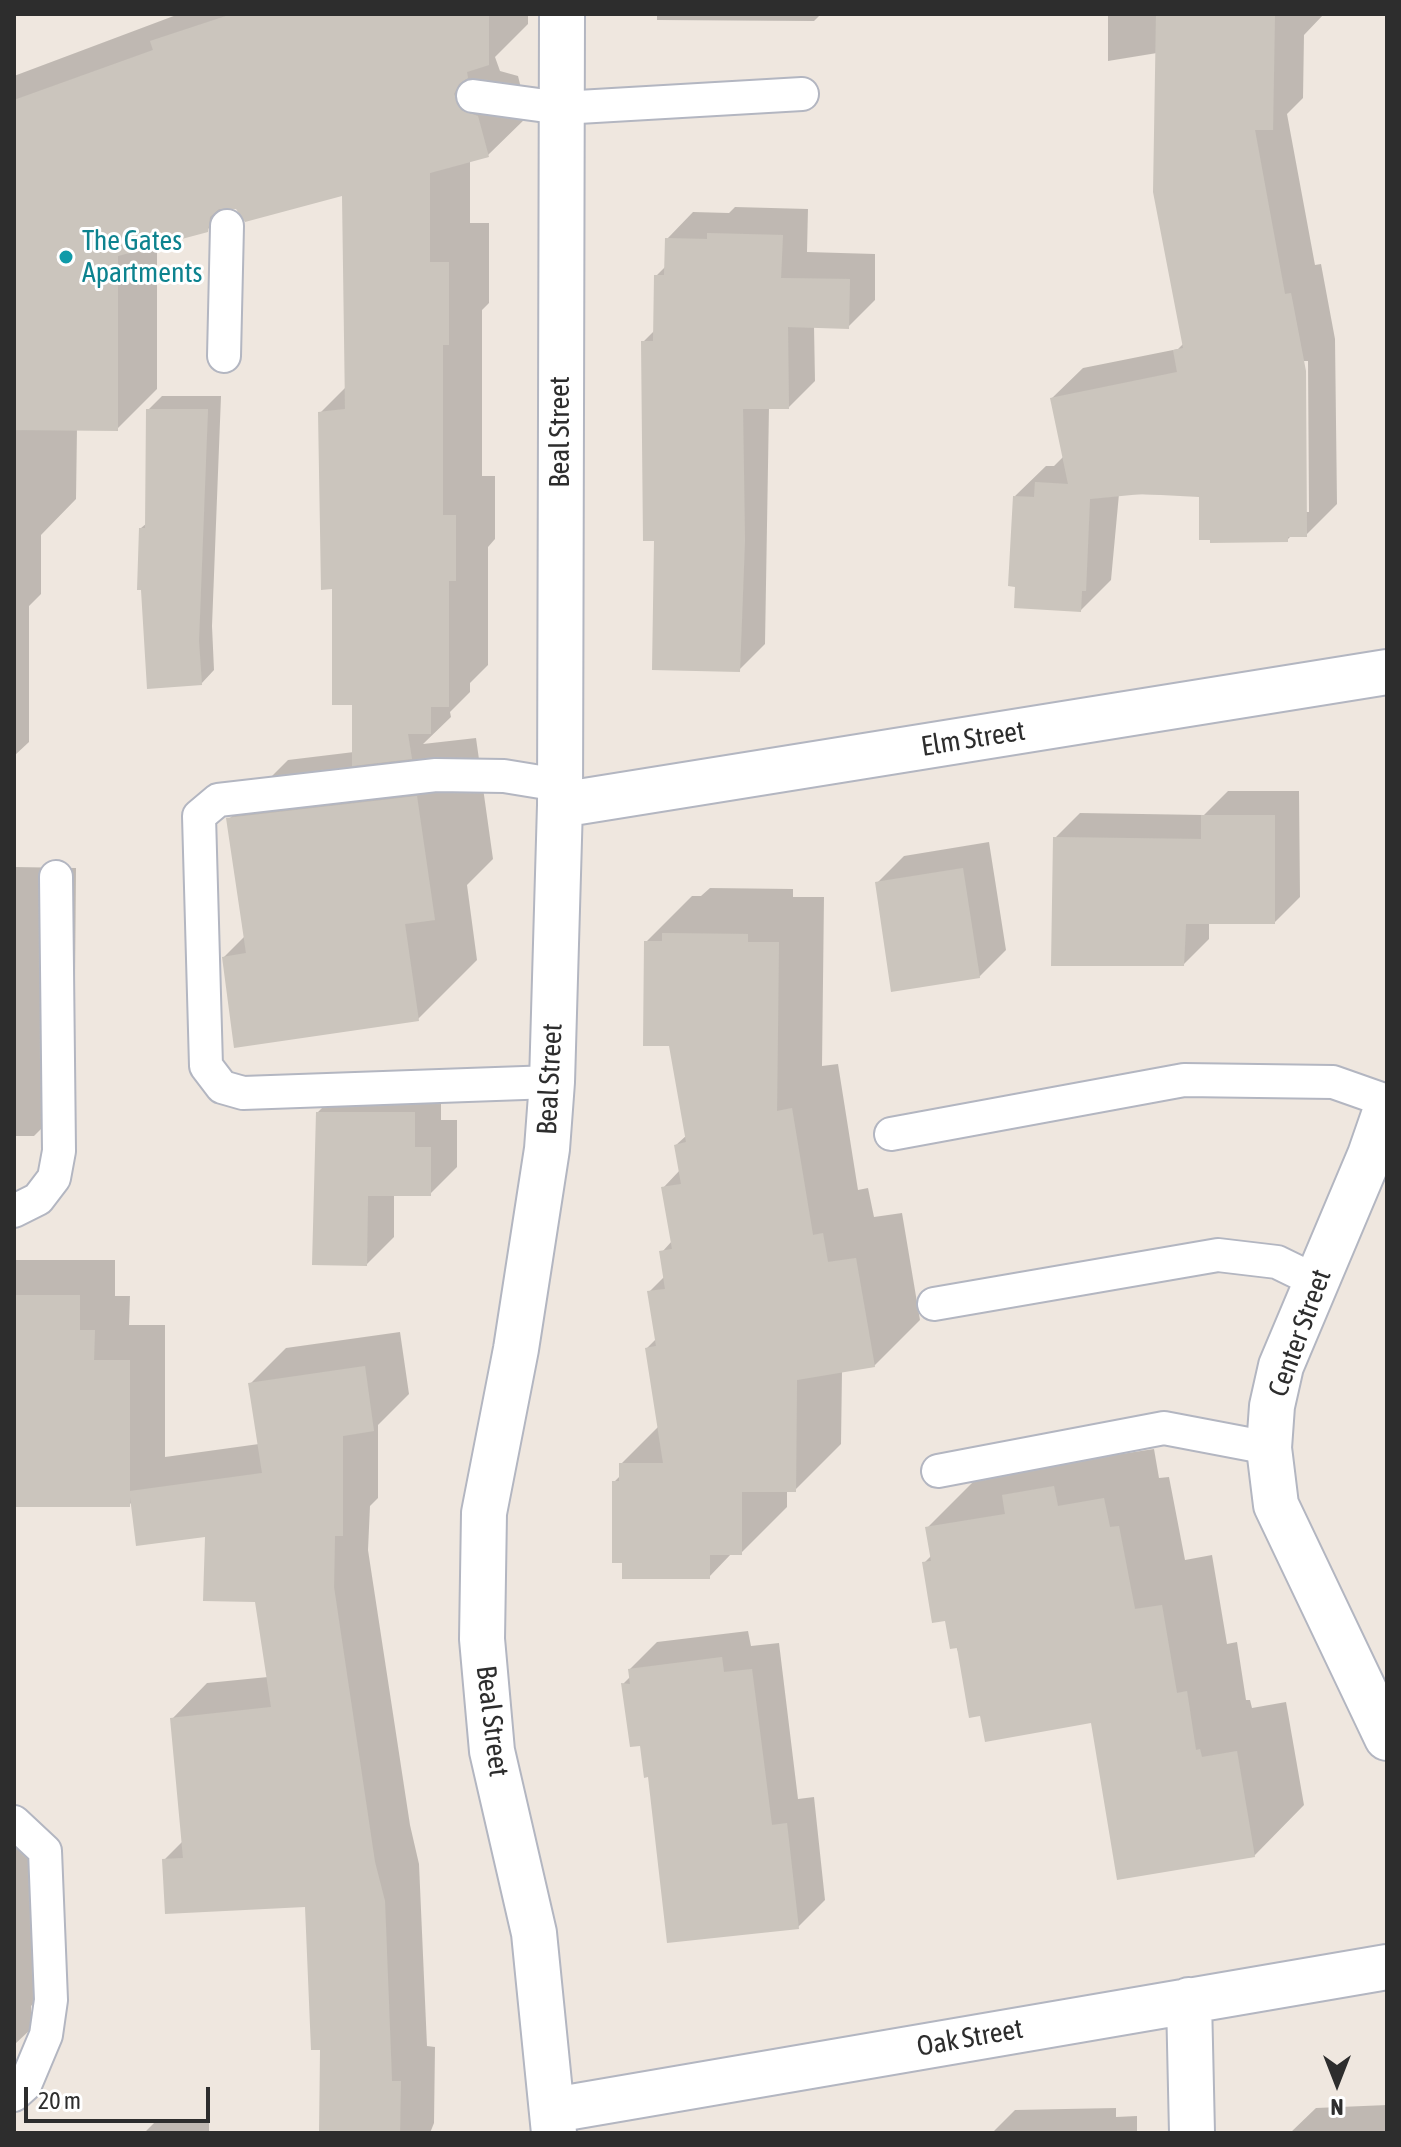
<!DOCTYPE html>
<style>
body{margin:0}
#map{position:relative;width:1401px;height:2147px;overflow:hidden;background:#efe7df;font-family:"Asap Condensed",sans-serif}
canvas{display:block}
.frame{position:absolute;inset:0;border:16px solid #2d2d2d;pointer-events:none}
.north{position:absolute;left:1297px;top:2043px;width:80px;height:80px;-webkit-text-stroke:6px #fff;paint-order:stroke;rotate:180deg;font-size:22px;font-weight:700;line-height:32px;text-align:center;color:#2d2d2d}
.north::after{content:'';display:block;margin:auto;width:28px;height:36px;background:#2d2d2d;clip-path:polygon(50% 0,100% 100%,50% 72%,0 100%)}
.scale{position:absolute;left:24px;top:2087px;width:186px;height:36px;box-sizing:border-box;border:4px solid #2d2d2d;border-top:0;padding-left:10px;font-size:24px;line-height:28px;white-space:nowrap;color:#2d2d2d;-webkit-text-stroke:6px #fff;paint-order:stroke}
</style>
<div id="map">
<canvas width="1401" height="2147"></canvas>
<div class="frame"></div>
<div class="north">N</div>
<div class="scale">20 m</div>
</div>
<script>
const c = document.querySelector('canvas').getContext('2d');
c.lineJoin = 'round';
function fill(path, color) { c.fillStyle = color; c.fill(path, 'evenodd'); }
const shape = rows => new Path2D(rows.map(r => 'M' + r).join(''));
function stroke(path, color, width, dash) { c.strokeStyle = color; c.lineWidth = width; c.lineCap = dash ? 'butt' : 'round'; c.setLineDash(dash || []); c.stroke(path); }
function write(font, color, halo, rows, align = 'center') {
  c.font = font + ' "Asap Condensed",sans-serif'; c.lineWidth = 6; c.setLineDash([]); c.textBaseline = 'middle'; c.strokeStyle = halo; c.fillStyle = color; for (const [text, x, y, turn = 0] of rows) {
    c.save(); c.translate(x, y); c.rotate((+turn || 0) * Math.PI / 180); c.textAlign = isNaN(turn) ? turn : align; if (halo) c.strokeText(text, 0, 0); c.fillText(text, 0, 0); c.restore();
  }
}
fill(shape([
 [179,14,528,14,528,24,495,57,500,71,518,76,528,116,488,155,470,160,470,223,489,223,489,303,482,310,482,476,495,476,495,539,488,547,488,665,470,683,470,692,450,712,451,717,423,744,476,738,493,859,467,885,477,960,418,1019,224,957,245,936,229,819,288,760,354,752,354,703,334,587,320,413,347,386,344,193,229,207,207,230,157,243,157,389,117,429,77,428,76,499,41,535,41,594,29,606,29,742,14,756,14,76],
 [657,14,821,14,814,21,657,20],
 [1108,14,1324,14,1304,35,1303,98,1287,114,1315,265,1321,264,1335,339,1337,504,1306,535,1292,535,1287,540,1201,495,1119,494,1111,580,1081,610,1015,496,1046,466,1054,466,1064,456,1052,398,1083,368,1178,349,1184,343,1157,53,1108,61],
 [1304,361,1308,361,1309,512,1305,512],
 [735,207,808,209,807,252,875,254,875,300,849,326,814,326,815,381,789,407,769,407,765,644,739,670,656,539,643,342,655,330,656,276,666,266,667,239,693,212,729,213],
 [162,396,221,396,212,626,214,670,201,684,141,528,147,523,148,410],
 [1228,791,1299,791,1300,897,1275,922,1209,922,1209,939,1184,964,1055,838,1080,813,1204,815],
 [989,842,1006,950,979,977,877,883,904,856],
 [14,867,76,868,74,1096,34,1136,14,1136],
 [710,888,793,889,793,897,824,897,822,1066,838,1064,858,1190,868,1188,874,1217,902,1213,920,1320,874,1366,842,1371,841,1444,795,1490,787,1490,787,1507,741,1553,732,1553,709,1577,614,1482,621,1475,621,1464,659,1426,647,1348,657,1338,649,1292,665,1276,662,1252,672,1241,663,1188,680,1170,676,1145,687,1135,671,1044,646,942,692,896,701,896],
 [345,1085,441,1085,441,1120,457,1120,457,1167,430,1194,394,1194,394,1237,367,1264,318,1112],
 [14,1260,115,1260,115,1296,130,1296,129,1325,165,1325,165,1457,259,1444,250,1384,286,1348,400,1332,409,1394,378,1425,378,1498,370,1506,368,1550,410,1825,419,1864,427,2046,435,2047,434,2123,430,2133,321,2133,322,2048,307,1905,164,1860,183,1841,172,1719,207,1683,268,1677,257,1600,207,1534,133,1501,129,1505,14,1505],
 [1104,1437,1108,1456,1154,1449,1159,1478,1169,1477,1185,1560,1212,1555,1227,1644,1237,1642,1246,1700,1250,1700,1252,1708,1286,1702,1304,1805,1254,1856,1092,1721,982,1714,924,1563,932,1555,927,1528,977,1478],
 [14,1615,16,1616,14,1710],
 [748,1631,751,1646,779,1643,798,1799,814,1797,825,1900,798,1927,650,1775,623,1684,631,1676,630,1669,657,1642],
 [14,1817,33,1817,33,1853,47,1990,31,2006,31,2029,14,2045],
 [1387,2105,1387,2133,1290,2133,1316,2108],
 [1116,2108,1116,2117,1137,2116,1137,2133,992,2133,1015,2110],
 [156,2121,209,2121,209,2133,144,2133]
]), '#0003');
fill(shape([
 [232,14,489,14,489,65,467,72,468,78,459,84,454,94,461,110,478,116,489,157,430,173,430,262,449,262,449,345,443,345,443,515,456,515,456,581,449,581,449,707,431,707,431,734,408,734,412,759,352,766,352,705,332,705,332,589,321,590,318,412,345,409,342,196,245,222,236,209,219,209,210,217,208,232,118,256,118,431,14,430,14,100,153,50,150,41],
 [1156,14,1275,14,1273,130,1255,130,1285,294,1291,293,1306,371,1307,537,1288,537,1288,542,1210,543,1210,540,1199,540,1199,497,1142,494,1090,499,1086,591,1082,591,1081,612,1014,608,1015,587,1008,586,1013,496,1034,497,1035,482,1068,484,1050,398,1177,372,1173,350,1183,348,1153,192],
 [707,233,783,235,781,278,850,279,849,329,788,327,789,409,743,409,745,540,740,672,652,670,654,541,643,541,641,341,653,341,654,275,664,275,665,238,707,239],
 [146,409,208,409,199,641,202,685,147,689,141,590,137,590,139,528,145,528],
 [417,796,435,920,405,924,419,1021,234,1048,222,957,246,953,226,818],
 [1201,815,1275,815,1275,924,1186,924,1184,966,1051,966,1053,837,1201,839],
 [963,868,980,978,891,992,875,882],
 [662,933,748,934,748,942,779,942,777,1111,792,1108,813,1235,823,1233,828,1262,856,1258,875,1367,797,1380,796,1492,742,1492,742,1555,710,1555,710,1579,622,1579,622,1563,612,1563,612,1481,619,1481,619,1463,663,1463,645,1348,656,1346,647,1291,665,1289,659,1251,672,1249,661,1187,681,1184,674,1145,686,1142,669,1046,643,1046,644,941,662,941],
 [316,1112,415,1112,415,1147,431,1147,431,1196,368,1196,367,1266,312,1265],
 [14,1295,80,1295,80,1330,95,1330,94,1360,130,1360,130,1491,262,1473,248,1383,365,1366,374,1431,343,1436,343,1536,335,1536,334,1587,375,1862,385,1901,392,2081,401,2081,400,2133,319,2133,320,2050,311,2050,305,1907,165,1914,162,1859,183,1858,170,1718,271,1707,255,1602,203,1601,205,1537,136,1546,130,1497,130,1507,14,1507],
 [1054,1486,1058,1506,1104,1498,1110,1527,1119,1526,1135,1609,1162,1605,1177,1693,1187,1691,1196,1750,1200,1749,1202,1757,1237,1751,1255,1857,1117,1880,1091,1723,985,1742,980,1716,969,1718,957,1648,950,1649,945,1621,932,1623,922,1562,931,1561,925,1527,1005,1514,1002,1495],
 [722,1657,724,1672,752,1669,772,1825,787,1823,799,1929,667,1943,648,1777,644,1778,640,1746,630,1747,621,1683,630,1684,628,1669]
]), '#cbc5bd');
const service = shape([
 [473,96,561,108,802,94],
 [224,356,227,226],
 [552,1082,243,1093,222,1087,206,1066,199,816,218,800,436,775,504,776,559,785],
 [891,1134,1184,1080,1333,1082,1387,1101],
 [14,1211,38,1199,54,1178,59,1151,56,877],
 [934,1304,1218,1255,1277,1262,1318,1282],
 [938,1471,1164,1428,1269,1448],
 [14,1822,45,1851,51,2000,46,2035,25,2085,14,2095]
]);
const minor = shape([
 [560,805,1387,672],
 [1387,1106,1370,1155,1281,1366,1272,1406,1269,1448,1276,1505,1387,1738],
 [1189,2000,1192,2133],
 [554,2110,1387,1967],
 [554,2133,534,1933,492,1751,482,1639,484,1513,516,1349,547,1149,552,1082,560,805,562,14]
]);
stroke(service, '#b3b6c1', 36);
stroke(minor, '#b3b6c1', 48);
stroke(service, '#fff', 32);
stroke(minor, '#fff', 44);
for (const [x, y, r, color] of [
 [66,257,8,"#0f9aa8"]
]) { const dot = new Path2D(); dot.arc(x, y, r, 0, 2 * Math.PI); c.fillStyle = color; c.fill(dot); stroke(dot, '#fff', 3); }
write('28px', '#0d838f', '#fff', [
 ["The Gates",82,241],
 ["Apartments",82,273]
], 'left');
write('28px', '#2d2d2d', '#fff', [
 ["Beal Street",560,432,-90],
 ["Elm Street",973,739,-9],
 ["Beal Street",550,1079,-87],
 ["Center Street",1300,1333,-70],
 ["Beal Street",492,1721,83],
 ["Oak Street",970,2038,-10]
]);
</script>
